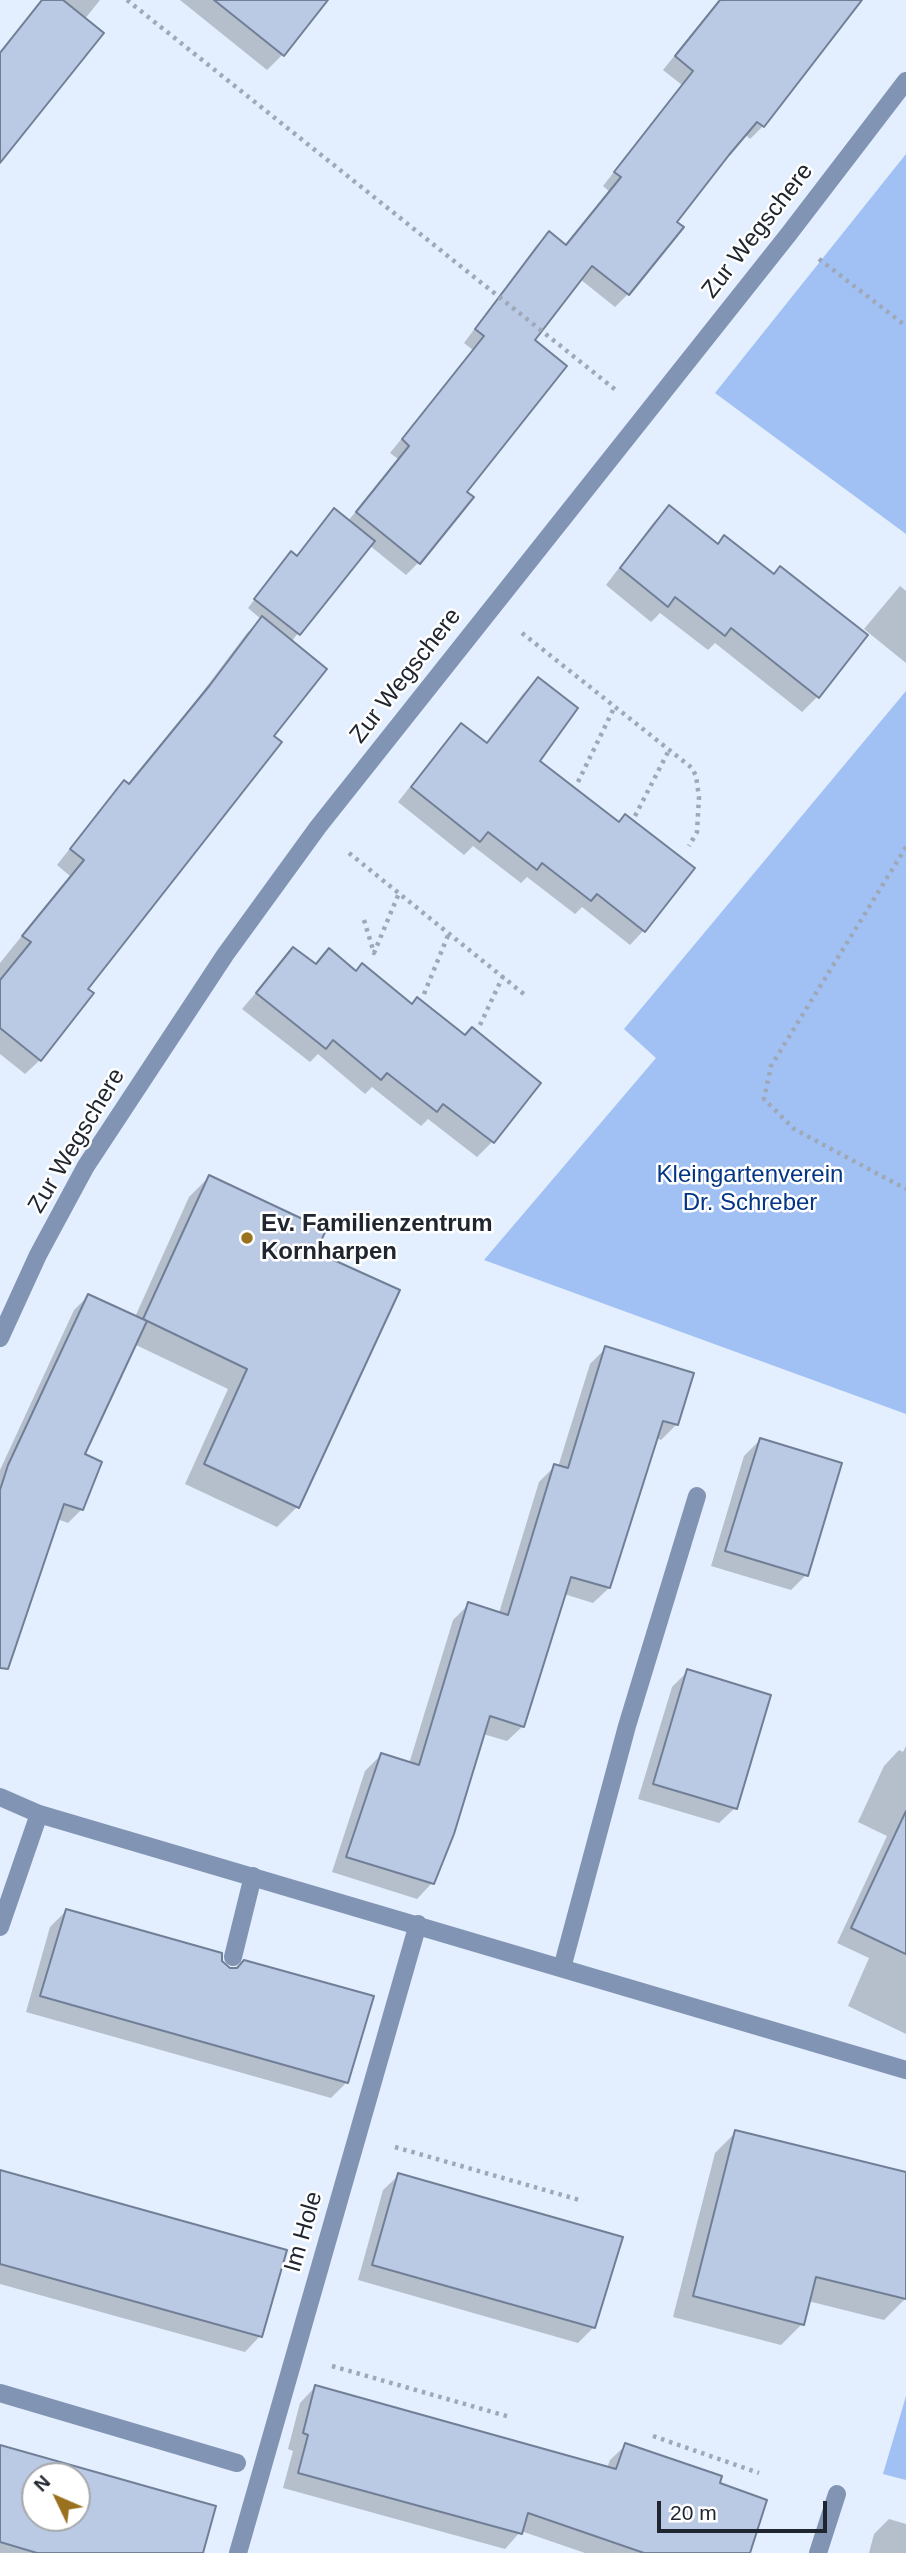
<!DOCTYPE html>
<style>
body{margin:0}
#map{position:relative;width:906px;height:2553px;overflow:hidden;background:#e3eefe;font-family:Helvetica,sans-serif}
canvas{display:block}
.north{position:absolute;left:21px;top:2462px;width:70px;height:70px;box-sizing:border-box;background:#fff;border:2px solid #a6a8ac;border-radius:50%;rotate:314deg;font-size:19px;font-weight:700;line-height:28px;text-align:center;color:#202630}
.north::after{content:'';display:block;margin:auto;width:24px;height:32px;background:#9a711e;clip-path:polygon(50% 0,100% 100%,50% 72%,0 100%)}
.scale{position:absolute;left:657px;top:2501px;width:170px;height:32px;box-sizing:border-box;border:4px solid #202630;border-top:0;padding-left:9px;font-size:21px;line-height:24px;white-space:nowrap;color:#202630;-webkit-text-stroke:5px #fff;paint-order:stroke}
</style>
<div id="map">
<canvas width="906" height="2553"></canvas>
<div class="north">N</div>
<div class="scale">20 m</div>
</div>
<script>
const c = document.querySelector('canvas').getContext('2d');
c.lineJoin = 'round';
function fill(path, color) { c.fillStyle = color; c.fill(path, 'evenodd'); }
const shape = rows => new Path2D(rows.map(r => 'M' + r).join(''));
function stroke(path, color, width, dash) { c.strokeStyle = color; c.lineWidth = width; c.lineCap = dash ? 'butt' : 'round'; c.setLineDash(dash || []); c.stroke(path); }
function write(font, color, halo, rows, align = 'center') {
  c.font = font + ' Helvetica,sans-serif'; c.lineWidth = 5; c.setLineDash([]); c.textBaseline = 'middle'; c.strokeStyle = halo; c.fillStyle = color; for (const [text, x, y, turn = 0] of rows) {
    c.save(); c.translate(x, y); c.rotate((+turn || 0) * Math.PI / 180); c.textAlign = isNaN(turn) ? turn : align; if (halo) c.strokeText(text, 0, 0); c.fillText(text, 0, 0); c.restore();
  }
}
fill(shape([
 [906,154,906,534,715,393],
 [906,691,906,1414,484,1260,656,1058,624,1029],
 [906,2396,906,2480,883,2474]
]), '#a1c1f4');
fill(shape([
 [41,0,100,0,84,20,0,161,0,51],
 [180,0,326,0,282,55,267,70],
 [719,0,860,0,763,126,750,139,745,134,674,222,628,294,615,307,580,279,533,341,464,492,419,562,406,575,369,545,291,642,272,736,86,989,40,1060,25,1074,0,1054,0,963,70,876,57,865,110,797,124,782,128,785,195,702,247,633,261,619,248,608,284,561,296,557,348,521,398,459,390,453,473,350,464,343,536,246,549,234,565,246,609,191,603,186,682,85,663,70],
 [669,507,717,545,817,697,802,712,715,643,708,650,660,613,651,622,606,585,654,522],
 [900,586,906,591,906,663,864,629],
 [538,680,538,761,644,930,630,945,582,907,575,914,527,877,521,883,473,846,464,855,398,802,447,740,462,726,485,744,523,694],
 [293,949,314,965,329,950,355,973,465,1037,539,1083,492,1142,477,1157,428,1119,421,1126,372,1087,365,1094,318,1054,310,1062,242,1009],
 [209,1177,314,1253,398,1291,297,1507,277,1527,185,1484,228,1389,134,1344,83,1455,82,1509,68,1523,57,1519,0,1654,0,1470,74,1310,88,1296,135,1317,189,1197],
 [606,1348,677,1424,661,1440,656,1438,609,1588,593,1603,564,1594,523,1726,507,1741,483,1734,432,1883,417,1899,332,1872,365,1771,381,1755,409,1764,453,1620,469,1604,499,1613,539,1482,555,1466,558,1467,590,1364],
 [760,1440,806,1575,791,1590,711,1566,744,1456],
 [688,1671,735,1808,719,1823,638,1799,672,1687],
 [906,1746,906,2034,848,2006,869,1958,837,1943,887,1836,858,1822,884,1766,899,1750,903,1752],
 [66,1911,221,1962,347,2082,331,2098,26,2012,50,1927],
 [736,2132,906,2174,906,2295,905,2299,884,2320,808,2301,802,2324,781,2345,673,2317,715,2153],
 [0,2172,260,2336,245,2352,0,2284],
 [399,2175,594,2327,578,2343,358,2280,383,2190],
 [315,2387,607,2468,610,2460,626,2445,718,2485,748,2553,585,2553,521,2531,505,2549,283,2488,293,2451,288,2449,300,2403],
 [0,2447,214,2507,201,2553,0,2553],
 [35,2476,77,2476,77,2518,35,2518],
 [889,2519,906,2524,906,2553,869,2553,874,2534]
]), '#0003');
const building = shape([
 [42,0,63,0,104,33,0,163,0,53,42,0],
 [214,0,328,0,284,56,214,0],
 [720,0,862,0,764,127,757,122,729,155,677,222,684,227,629,295,592,266,535,340,567,366,467,492,474,497,420,564,356,512,409,446,402,439,484,336,475,329,549,231,566,245,621,177,614,172,693,71,675,56,720,0],
 [669,505,718,544,724,535,774,574,780,566,868,635,819,698,731,628,725,636,675,597,668,607,620,568,669,505],
 [334,508,375,541,300,635,254,599,291,551,297,556,334,508],
 [262,616,327,669,274,736,282,742,88,989,94,993,41,1061,0,1028,0,980,31,942,22,936,84,860,70,849,124,780,129,784,210,685,262,616],
 [538,677,578,708,540,761,619,822,625,814,695,868,645,932,597,894,591,901,542,863,537,870,488,832,480,842,411,787,461,723,487,743,538,677],
 [293,947,316,964,329,948,356,971,362,963,412,1004,417,997,465,1035,472,1027,541,1083,494,1143,443,1104,437,1112,387,1073,381,1080,333,1040,326,1049,256,993,293,947],
 [209,1175,326,1230,316,1252,400,1290,299,1508,204,1464,247,1369,143,1319,209,1175],
 [88,1294,147,1321,85,1454,102,1462,83,1510,64,1504,8,1669,0,1668,0,1490,8,1465,88,1294],
 [605,1346,694,1373,678,1425,663,1421,610,1588,571,1577,524,1727,490,1716,454,1834,434,1884,346,1857,381,1753,419,1765,468,1602,508,1615,554,1464,568,1468,605,1346],
 [760,1438,842,1463,808,1576,725,1551,760,1438],
 [687,1669,771,1695,737,1809,653,1784,687,1669],
 [906,1811,906,1954,851,1928,906,1811],
 [66,1909,222,1953,222,1961,230,1968,237,1968,244,1960,374,1996,348,2083,40,1996,66,1909],
 [735,2130,906,2172,906,2299,816,2277,804,2325,693,2296,735,2130],
 [0,2170,287,2250,262,2337,0,2264,0,2170],
 [398,2173,623,2237,595,2328,372,2265,398,2173],
 [315,2385,616,2469,625,2443,722,2476,720,2483,767,2500,750,2553,644,2553,528,2513,522,2534,298,2473,308,2435,303,2433,315,2385],
 [0,2445,216,2506,203,2553,37,2553,0,2542,0,2445],
 [35,2476,77,2476,77,2518,35,2518,35,2476]
]);
fill(building, '#bacae4');
stroke(building, '#707e96', 2);
stroke(shape([
 [127,0,617,391],
 [819,259,906,326],
 [522,633,692,768,696,776,699,797,697,832,689,846],
 [578,782,615,706],
 [635,816,669,750],
 [906,847,771,1066,764,1099,794,1129,906,1189],
 [349,853,525,995],
 [364,920,374,953,399,893],
 [424,994,449,933],
 [480,1025,503,976],
 [395,2147,583,2201],
 [332,2366,510,2417],
 [653,2436,759,2473]
]), '#9fa8b6', 4.5, [3.5, 5]);
stroke(shape([
 [233,1957,253,1876],
 [562,1968,627,1726,697,1496],
 [0,2393,237,2463],
 [238,2553,418,1924],
 [818,2553,837,2494]
]), '#8294b3', 18);
stroke(shape([
 [0,1338,38,1255,86,1166,225,955,318,827,788,235,906,81],
 [0,1797,39,1814,0,1927],
 [39,1814,906,2070]
]), '#8294b3', 18);
for (const [x, y, r, color] of [
 [247,1238,7,"#9a711e"]
]) { const dot = new Path2D(); dot.arc(x, y, r, 0, 2 * Math.PI); c.fillStyle = color; c.fill(dot); stroke(dot, '#fff', 2.5); }
write('24px', '#202630', '#fff', [
 ["Zur Wegschere",758,231,-52],
 ["Zur Wegschere",406,676,-52],
 ["Zur Wegschere",77,1141,-59],
 ["Im Hole",304,2232,-74]
]);
write('24px', '#023585', '#fff', [
 ["Kleingartenverein",750,1175],
 ["Dr. Schreber",750,1203]
]);
write('bold 24px', '#202630', '#fff', [
 ["Ev. Familienzentrum",261,1224],
 ["Kornharpen",261,1252]
], 'left');
</script>
